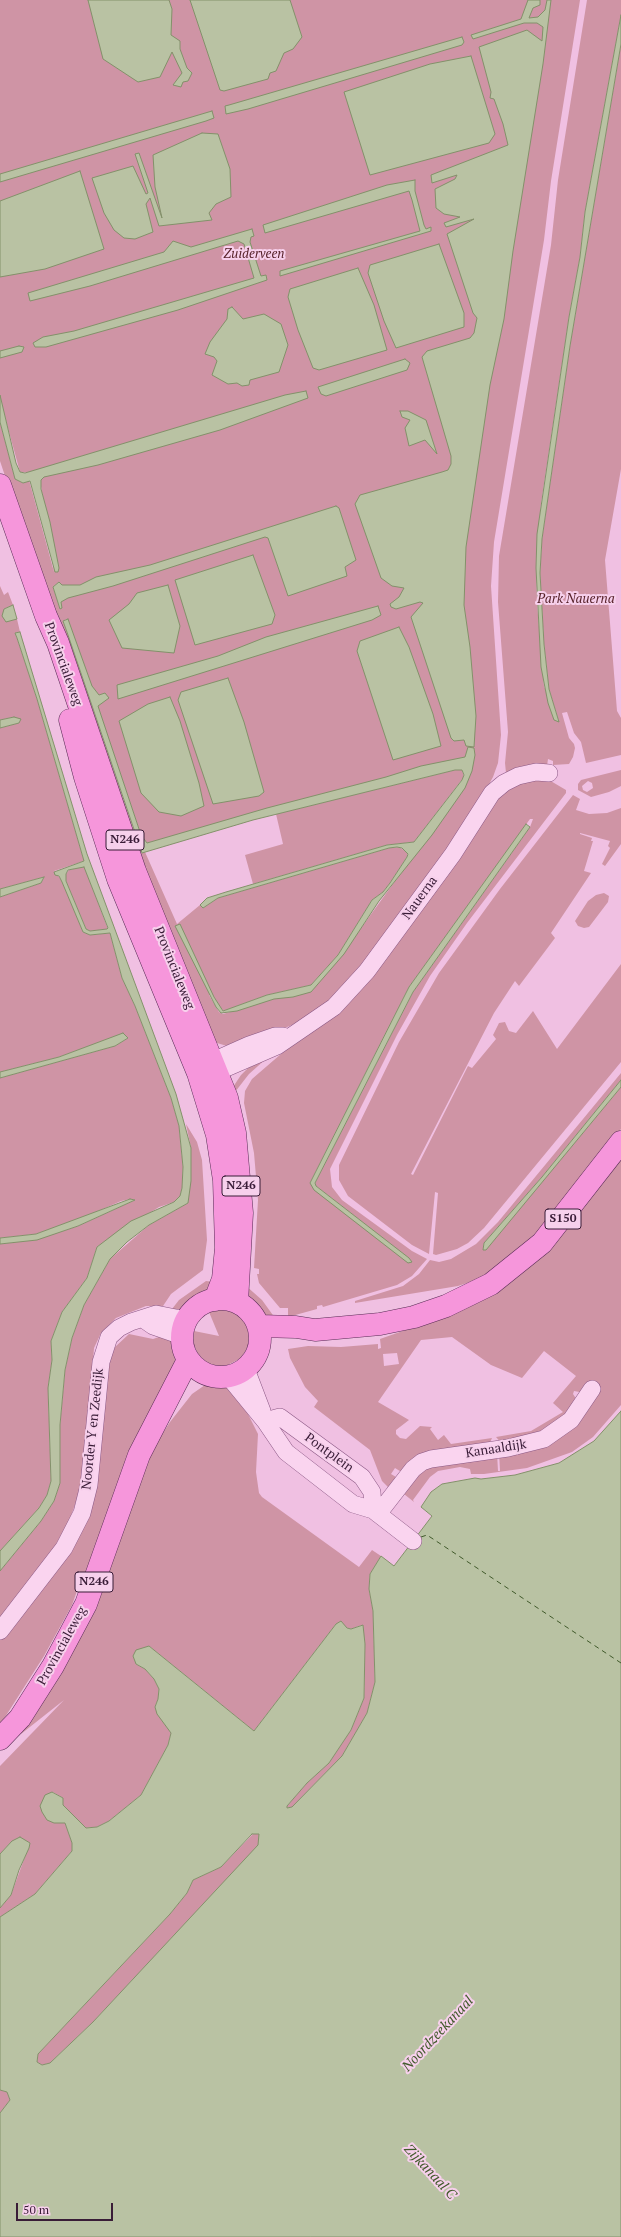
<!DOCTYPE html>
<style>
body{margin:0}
#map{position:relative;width:621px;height:2237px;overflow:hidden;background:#f0c0e2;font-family:"PT Serif",serif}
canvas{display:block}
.scale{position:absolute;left:16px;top:2203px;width:97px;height:18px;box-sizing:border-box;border:2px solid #391c37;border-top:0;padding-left:5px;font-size:12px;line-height:14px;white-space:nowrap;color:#391c37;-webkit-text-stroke:3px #f7d0ec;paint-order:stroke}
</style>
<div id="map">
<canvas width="621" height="2237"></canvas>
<div class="scale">50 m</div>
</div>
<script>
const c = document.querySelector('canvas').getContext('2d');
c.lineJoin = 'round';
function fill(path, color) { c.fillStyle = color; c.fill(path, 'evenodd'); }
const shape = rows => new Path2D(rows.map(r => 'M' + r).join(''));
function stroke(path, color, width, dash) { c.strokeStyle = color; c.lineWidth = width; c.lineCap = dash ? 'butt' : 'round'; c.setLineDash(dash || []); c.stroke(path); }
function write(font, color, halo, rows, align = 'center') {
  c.font = font + ' "PT Serif",serif'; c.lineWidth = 4; c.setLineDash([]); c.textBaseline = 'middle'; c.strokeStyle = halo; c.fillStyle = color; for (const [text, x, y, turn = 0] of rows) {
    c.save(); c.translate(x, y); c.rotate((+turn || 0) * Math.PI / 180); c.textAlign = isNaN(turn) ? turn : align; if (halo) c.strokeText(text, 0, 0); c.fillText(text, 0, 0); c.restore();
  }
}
fill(shape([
 [0,0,580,0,551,181,544,240,494,542,491,586,501,735,498,763,493,777,468,822,362,968,336,996,299,1022,280,1030,227,1046,217,1043,208,1035,95,745,0,461,0,422,15,479,23,483,29,480,54,572,39,473,20,472,0,399],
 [59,582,61,602,60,609,53,587],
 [67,619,141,835,147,843,472,762,463,787,364,924,313,987,223,1014,219,1012,209,995,214,997,220,1008,224,1011,267,995,311,985,338,955,372,900,383,892,390,883,407,857,407,852,399,847,389,848,218,898,203,908,200,905,177,924,145,852,142,853,139,846,68,635,63,621],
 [587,0,621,0,621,15,585,212,580,257,569,317,541,504,536,561,537,603,544,686,559,722,549,689,544,644,540,573,542,539,570,346,621,44,621,469,605,560,617,711,621,718,621,755,586,763,581,742,574,733,567,712,562,713,569,738,574,744,575,748,573,757,569,764,553,765,553,761,548,759,547,766,506,773,505,763,508,732,498,602,499,556,551,245,558,180],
 [0,586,4,595,8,592,13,605,4,609,6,621,17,619,20,632,15,633,17,638,37,699,84,861,54,871,63,882,83,932,90,935,110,933,122,978,135,1006,171,1098,179,1126,183,1167,182,1188,180,1196,174,1202,159,1207,97,1247,87,1278,62,1312,51,1341,52,1360,48,1388,51,1481,47,1495,39,1508,0,1551,0,1244,37,1239,78,1226,135,1200,130,1199,121,1201,85,1217,36,1234,0,1238,0,1078,115,1046,128,1038,123,1034,59,1057,0,1072,0,897,41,883,44,877,0,889,0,728,19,723,14,717,0,720],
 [455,770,462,770,464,777,414,842,387,845,253,884,245,855,283,844,276,814],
 [621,770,621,786,609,792,591,797,578,790,578,784,581,780],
 [588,781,592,783,593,788,587,792,583,790,582,786],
 [525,780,549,780,566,790,566,793,467,923,430,976,397,1035,330,1169,332,1187,342,1200,412,1251,427,1259,412,1276,397,1285,323,1307,322,1305,317,1306,317,1309,288,1317,288,1308,280,1308,259,1283,257,1274,259,1274,259,1269,254,1268,258,1200,254,1153,244,1103,245,1091,252,1079,296,1041,335,1015,493,803,509,788],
 [530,819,533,819,530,827,413,992,315,1183,316,1186,411,1260,310,1183,409,987],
 [573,795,580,799,576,810,589,814,607,813,621,808,621,844,605,866,602,864,610,848,608,846,610,841,580,833,580,834,592,838,591,841,593,841,584,871,591,873,551,933,555,938,519,986,515,981,494,1013,411,1174,413,1175,468,1066,472,1068,496,1039,493,1035,499,1023,505,1022,509,1031,516,1033,533,1011,557,1049,621,964,621,1062,484,1228,468,1243,457,1249,436,1255,433,1254,438,1193,435,1192,429,1254,412,1245,348,1196,339,1180,339,1165,399,1042,439,973,500,889],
 [84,866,108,929,90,931,86,929,66,881,66,874,69,870],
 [604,893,609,896,608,902,589,927,584,928,578,926,575,921,588,901,596,895],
 [267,1058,249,1074,235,1092,233,1087,241,1075,251,1065],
 [621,1073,621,1080,542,1177,484,1243,483,1250,485,1250,621,1087,621,1129,541,1230,504,1265,476,1280,458,1286,355,1303,355,1301,403,1286,419,1274,430,1260,439,1262,451,1259,476,1244,498,1222],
 [186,1124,197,1142,202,1160,207,1240,203,1270,171,1294,163,1306,146,1306,116,1318,101,1333,94,1348,86,1456,77,1499,68,1524,51,1553,0,1619,0,1571,41,1521,54,1501,60,1483,60,1425,65,1370,72,1338,84,1305,110,1259,149,1225,188,1203,191,1148],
 [621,1156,621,1405,593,1437,572,1452,527,1468,484,1474,471,1474,470,1469,460,1467,438,1471,430,1477,413,1500,414,1502,404,1494,401,1498,400,1491,407,1480,416,1470,428,1463,497,1453,498,1471,500,1471,499,1452,537,1446,564,1431,574,1421,596,1389,591,1385,585,1393,574,1391,573,1394,577,1400,578,1406,566,1420,550,1432,532,1440,503,1445,496,1437,531,1431,563,1412,553,1403,576,1376,544,1351,522,1378,491,1365,452,1337,421,1340,378,1402,409,1420,396,1430,396,1434,400,1438,406,1439,420,1426,432,1427,430,1429,438,1440,444,1435,451,1444,492,1438,488,1447,429,1456,415,1463,403,1473,395,1468,391,1474,396,1477,397,1484,389,1488,382,1481,370,1450,314,1407,318,1401,305,1387,290,1358,288,1349,308,1346,341,1347,378,1344,378,1349,381,1348,380,1339,445,1316,486,1296,523,1270,552,1243,577,1216],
 [397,1353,399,1364,384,1366,383,1354],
 [206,1281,214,1282,205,1294,182,1309,172,1309,179,1300],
 [245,1285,262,1300,275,1318,264,1316,260,1313,245,1296],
 [217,1310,228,1310,238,1315,246,1324,249,1335,248,1347,241,1358,226,1366,215,1366,206,1362,198,1354,193,1343,194,1331,219,1336,209,1312],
 [129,1334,153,1339,162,1336,171,1339,178,1357,91,1566,82,1577,72,1605,44,1656,0,1725,0,1640,37,1592,96,1485,110,1358,115,1347],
 [215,1384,230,1389,246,1410,258,1434,256,1472,259,1493,262,1497,359,1567,372,1550,381,1556,370,1574,369,1589,373,1611,375,1682,367,1713,342,1756,292,1807,287,1808,287,1806,307,1783,329,1763,351,1730,364,1698,365,1644,362,1625,351,1629,336,1624,254,1731,149,1646,136,1664,145,1669,154,1679,159,1689,158,1699,155,1707,171,1733,168,1745,141,1795,109,1821,97,1827,86,1828,63,1805,63,1798,53,1792,54,1823,65,1823,72,1843,72,1851,35,1894,0,1917,0,1908,11,1895,30,1843,12,1841,0,1854,0,1766,64,1700,21,1734,41,1703,145,1460,170,1422,192,1394,205,1385],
 [253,1834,259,1834,259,1845,93,2022,50,2063,42,2065,37,2062,38,2054,170,1914,187,1893,193,1880,221,1867],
 [0,2090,7,2092,10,2100,0,2113]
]), '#cf94a5');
const water = shape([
 [88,0,169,0,172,9,171,35,180,41,180,49,187,68,192,73,188,81,183,82,181,87,173,85,182,73,172,52,160,77,138,82,103,59,88,0],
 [190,0,290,0,302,37,293,49,284,53,276,71,270,73,268,79,224,91,220,90,190,0],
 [528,0,540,0,540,5,533,8,529,18,538,17,545,10,547,0,551,0,543,64,513,251,504,319,490,385,466,547,464,605,470,647,476,716,474,747,466,746,464,740,454,741,451,738,411,617,423,603,420,602,396,609,391,607,390,604,399,597,404,588,392,586,381,578,355,504,360,495,442,472,448,470,451,464,451,456,422,357,427,351,470,338,474,333,477,318,473,313,447,234,474,219,446,227,444,223,460,217,444,214,436,208,435,189,455,179,457,175,432,183,431,175,508,145,503,124,494,99,490,98,491,92,479,47,527,30,542,41,543,27,537,23,524,23,473,39,471,35,521,19,528,0],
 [621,15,621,44,570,346,542,539,540,573,544,644,549,689,559,722,554,720,548,703,541,667,536,568,537,534,569,317,580,257,585,212,621,15],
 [462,37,464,42,462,45,248,109,226,114,225,106,229,105,462,37],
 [471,56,495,134,489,143,370,175,344,92,430,64,471,56],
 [212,111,214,118,206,121,0,182,0,174,212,111],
 [202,133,218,134,230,169,231,197,216,204,209,213,212,220,159,226,150,198,146,204,153,232,135,239,124,238,114,230,104,213,92,178,133,166,146,194,148,193,135,154,139,153,162,218,155,187,153,155,202,133],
 [80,171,104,249,45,269,0,277,0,201,80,171],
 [415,180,415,191,424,225,426,229,431,227,431,231,280,276,280,271,420,231,412,200,409,191,265,233,263,225,387,185,415,180],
 [252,229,254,236,251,237,250,242,261,276,266,275,267,280,178,310,46,347,35,347,33,343,43,337,74,331,254,278,244,244,238,241,90,286,30,301,28,293,164,252,173,241,191,247,252,229],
 [439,244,464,313,464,327,396,348,384,321,368,273,370,265,439,244],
 [358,268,374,305,387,350,319,370,313,368,298,330,288,297,290,289,358,268],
 [232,307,243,319,264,314,281,324,288,345,279,372,250,380,249,385,242,386,237,383,228,384,212,375,217,361,214,357,205,354,210,342,227,319,228,309,232,307],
 [19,346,24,347,22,352,0,358,0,351,19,346],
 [405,359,410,363,407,370,326,396,321,394,318,387,405,359],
 [306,391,308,398,220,430,98,465,44,477,41,480,41,489,50,522,59,568,58,572,55,572,30,481,23,483,15,479,0,422,0,395,16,463,20,472,25,473,285,395,306,391],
 [400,411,408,411,426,420,437,454,425,440,409,446,405,428,410,420,402,417,400,411],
 [336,506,339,508,356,560,345,567,347,576,288,596,268,538,265,537,113,586,68,598,61,602,62,608,60,609,53,587,59,582,62,585,80,585,96,577,150,565,336,506],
 [253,555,275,615,272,624,195,645,175,580,253,555],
 [168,585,180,626,174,653,122,648,109,620,129,604,137,593,168,585],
 [13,605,17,619,6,622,2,616,4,609,13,605],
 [378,606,381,615,372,620,118,699,117,685,218,656,266,637,378,606],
 [68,619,92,686,99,695,105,693,109,698,98,706,141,835,147,843,267,808,386,777,421,766,465,757,468,747,474,748,475,755,472,771,465,788,432,835,379,901,344,954,311,992,293,997,274,999,237,1011,221,1013,216,1007,175,926,180,924,214,997,223,1011,267,995,311,985,338,955,372,900,383,892,390,883,407,857,408,854,402,848,397,847,389,848,218,898,203,908,200,905,207,898,226,892,387,845,414,842,462,780,464,775,462,770,455,770,253,820,142,853,68,635,63,621,68,619],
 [399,627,409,647,433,714,441,746,393,760,357,651,360,641,399,627],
 [20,632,87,854,176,1094,191,1148,191,1181,188,1203,149,1225,127,1242,110,1259,84,1305,72,1338,65,1370,60,1425,60,1483,54,1501,41,1521,0,1571,0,1551,39,1508,47,1495,51,1481,48,1388,52,1360,51,1341,62,1312,87,1278,97,1247,131,1221,174,1202,180,1196,182,1188,183,1167,179,1126,171,1098,135,1006,122,978,110,933,90,935,83,932,62,882,59,876,55,875,54,872,84,861,37,699,17,638,15,633,20,632],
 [84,867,108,928,107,929,90,931,86,929,66,881,66,874,68,870,84,867],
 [228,678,244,722,264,792,259,796,213,804,178,700,181,692,228,678],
 [170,697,180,721,199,783,204,806,181,816,159,812,141,793,119,721,148,704,170,697],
 [14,717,21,719,19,723,0,728,0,720,14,717],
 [526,824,530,827,413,992,315,1183,316,1186,409,1258,412,1262,408,1263,314,1190,310,1183,409,987,526,824],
 [44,877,41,883,0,897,0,889,44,877],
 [123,1033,128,1038,115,1046,0,1078,0,1072,59,1057,123,1033],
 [621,1080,621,1087,486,1250,483,1250,484,1243,542,1177,621,1080],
 [130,1199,135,1200,78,1226,37,1240,0,1244,0,1238,36,1234,130,1199],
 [621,1411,621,2237,0,2237,0,2113,10,2100,7,2092,0,2090,0,1917,35,1894,72,1851,72,1843,65,1823,54,1823,47,1820,42,1812,40,1806,45,1795,52,1792,63,1798,63,1805,86,1828,97,1827,109,1821,141,1795,168,1745,171,1733,157,1714,155,1707,158,1699,159,1689,154,1679,145,1669,136,1664,133,1656,136,1650,149,1646,254,1731,336,1624,341,1621,347,1628,351,1629,363,1625,365,1644,364,1698,351,1730,329,1763,307,1783,287,1806,287,1808,292,1807,342,1756,367,1713,375,1682,373,1611,369,1589,370,1574,381,1556,394,1566,432,1516,421,1507,431,1492,442,1484,475,1478,481,1479,515,1475,559,1463,594,1441,621,1411],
 [252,1834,259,1834,258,1845,93,2022,50,2063,42,2065,37,2062,38,2054,170,1914,187,1893,193,1880,221,1867,252,1834],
 [20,1837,30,1843,29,1848,19,1870,11,1895,0,1908,0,1854,12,1841,20,1837]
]);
fill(water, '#b9c2a3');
stroke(water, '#83916a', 1);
stroke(shape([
 [421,1537,427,1535,621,1663]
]), '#415a2b', 1, [5, 4]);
const minor = shape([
 [203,1069,213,1061,249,1045,275,1036,283,1036],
 [204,1072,217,1072,277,1046,334,1007,367,971,453,854,492,793,504,783,518,776,536,772,549,773],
 [143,1319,153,1326,182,1336],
 [246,1369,262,1411],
 [229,1377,265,1421,286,1452,353,1504,373,1510,413,1541],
 [265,1421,280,1417,362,1477,372,1492,373,1510],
 [378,1514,413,1469,422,1462,431,1459,508,1448,544,1439,571,1420,592,1389],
 [0,1631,64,1548,82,1513,89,1485,101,1362,109,1337,119,1328,131,1322,156,1314,186,1320]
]);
const major = shape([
 [0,485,46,616,58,643,135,871,227,1098,235,1133,242,1213,237,1302],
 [70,720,85,777,118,879,198,1073,217,1135,224,1180,226,1248,223,1279,215,1300],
 '182 1338a39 39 0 1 1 78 0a39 39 0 1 1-78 0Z',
 [259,1326,296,1327,315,1330,380,1324,414,1317,446,1306,491,1284,542,1243,621,1142],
 [0,1739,20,1718,53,1666,86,1604,139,1455,188,1360]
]);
stroke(minor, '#8a5784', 18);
stroke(major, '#582c55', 23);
stroke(minor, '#fad4ef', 17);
stroke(major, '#f696db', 22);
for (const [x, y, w] of [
 [125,840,38],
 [241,1186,38],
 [563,1219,36],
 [94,1582,38]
]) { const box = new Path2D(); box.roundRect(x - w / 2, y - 10, w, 20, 3); c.fillStyle = '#f7d0ec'; c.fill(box); stroke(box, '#391c37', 1); }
write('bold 12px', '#391c37', null, [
 ["N246",125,840],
 ["N246",241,1186],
 ["S150",563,1219],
 ["N246",94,1582]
]);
write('italic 13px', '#57222a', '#f7d0ec', [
 ["Zuiderveen",254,254],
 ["Park Nauerna",576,599]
]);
write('13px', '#391c37', '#f7d0ec', [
 ["Provincialeweg",63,664,70],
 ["Nauerna",420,898,-54],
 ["Provincialeweg",174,968,68],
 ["Noorder Y en Zeedijk",93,1429,-84],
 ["Kanaaldijk",496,1449,-9],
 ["Pontplein",329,1453,36],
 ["Provincialeweg",62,1646,-61]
]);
write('italic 14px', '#415a2b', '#f7d0ec', [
 ["Noordzeekanaal",438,2034,-47],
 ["Zijkanaal C",430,2172,47]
]);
</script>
